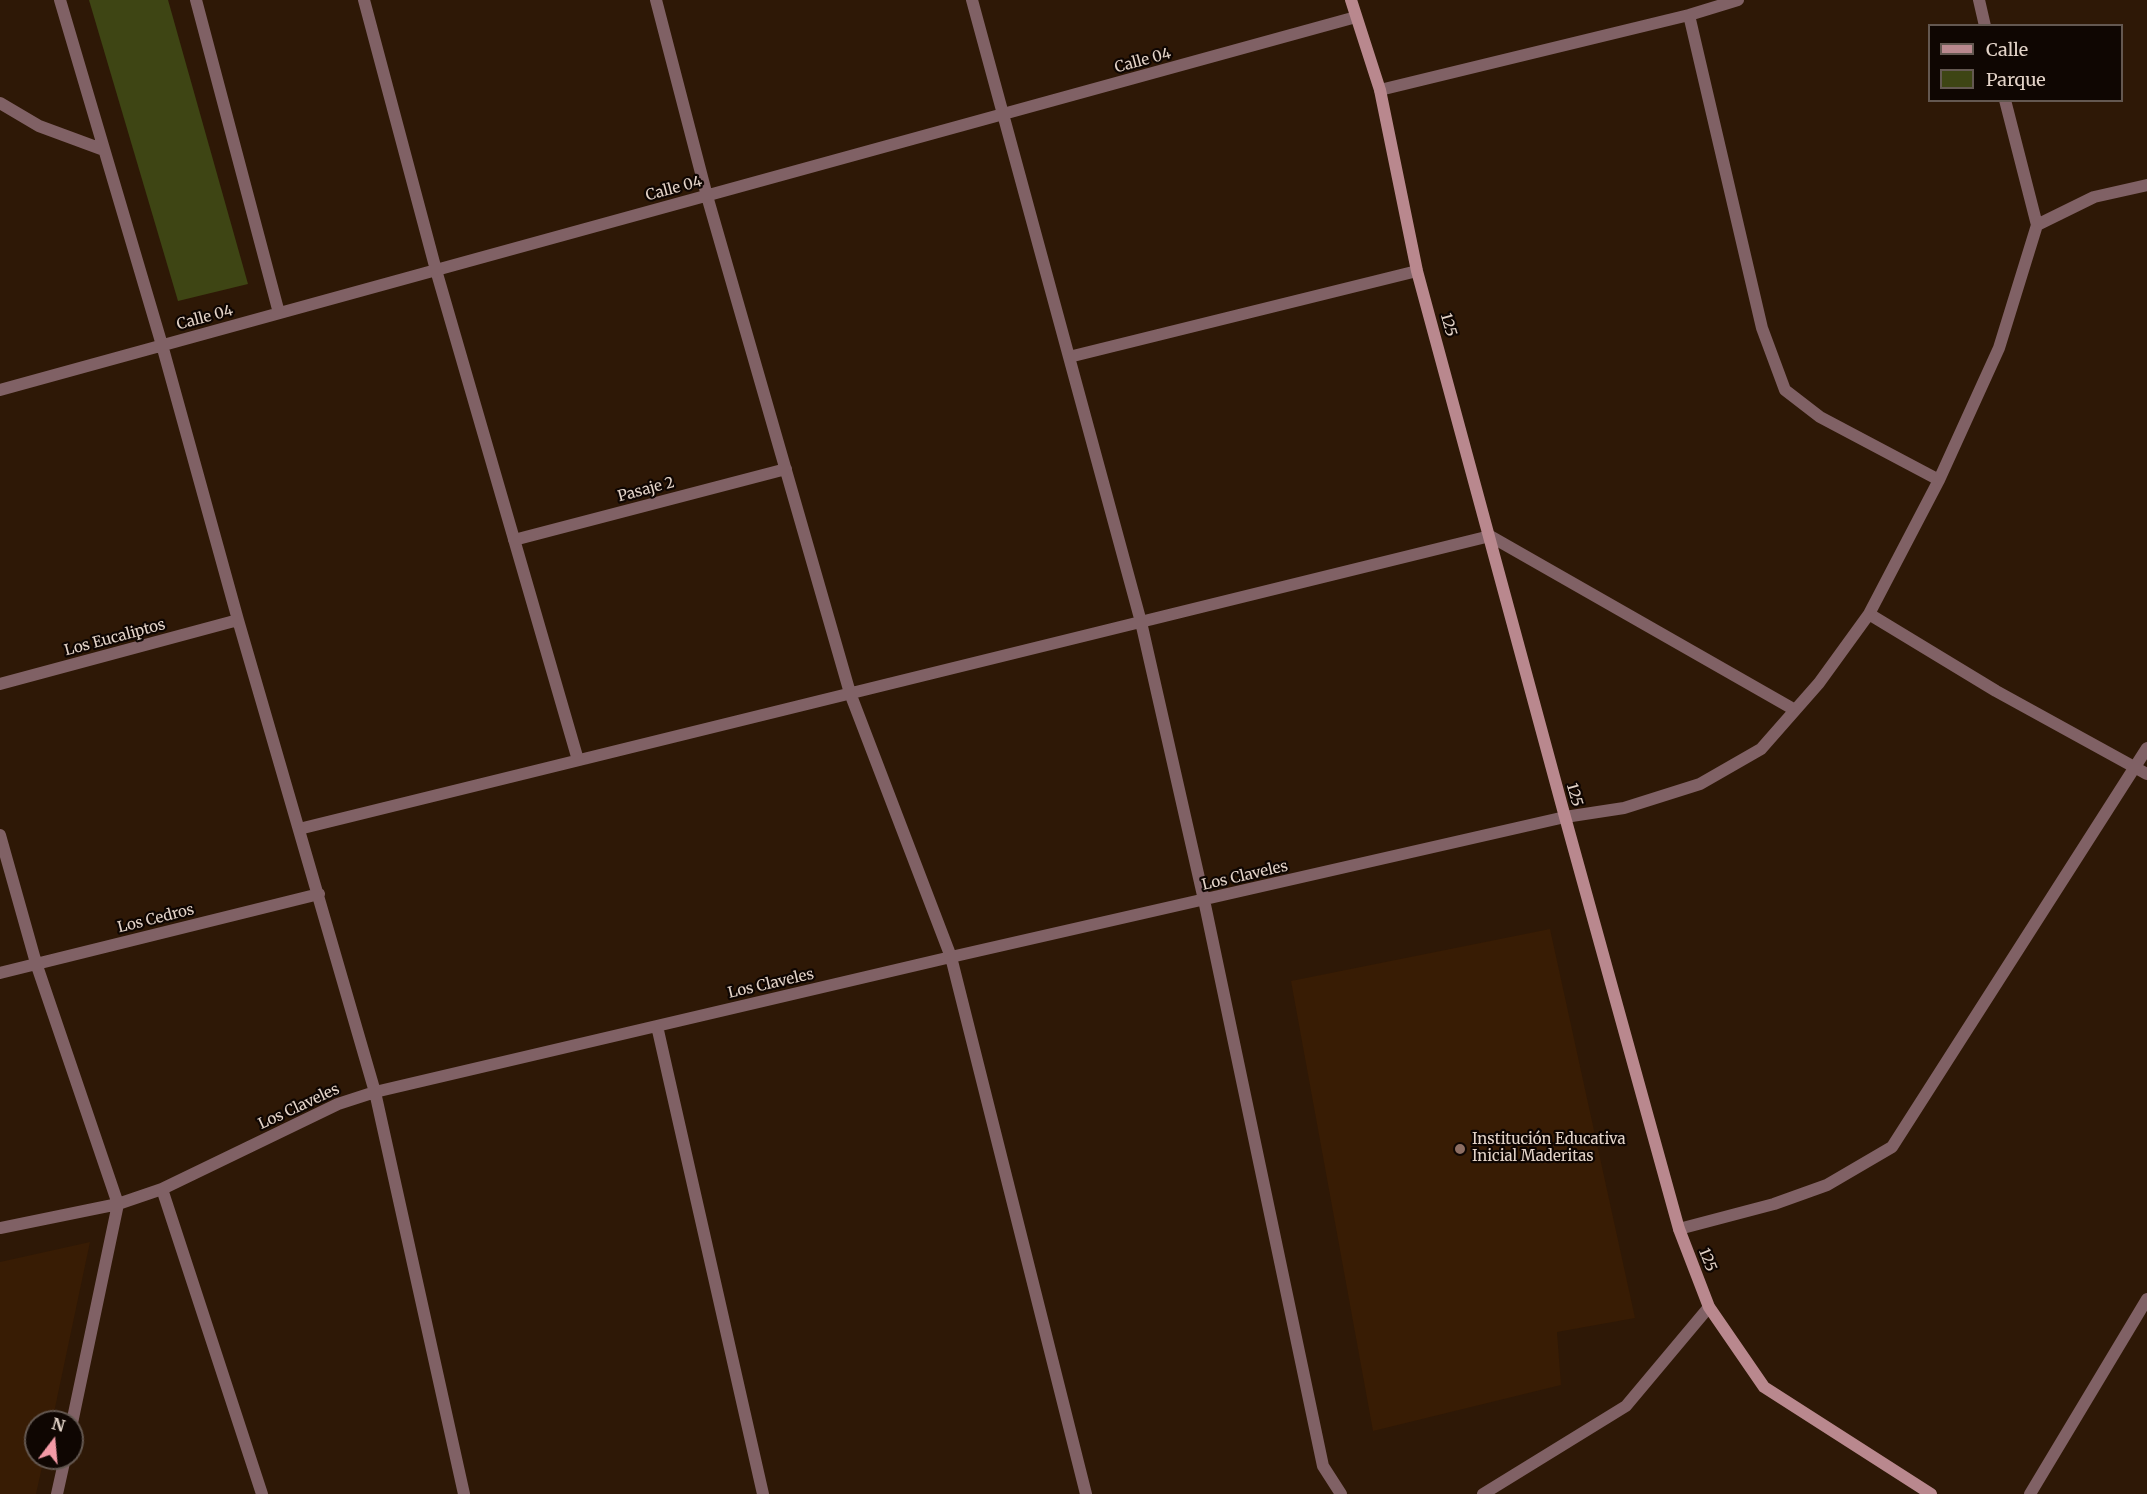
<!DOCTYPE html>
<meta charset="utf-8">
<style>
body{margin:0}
#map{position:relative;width:2147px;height:1494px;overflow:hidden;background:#2e1806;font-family:Merriweather,serif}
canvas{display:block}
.legend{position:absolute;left:1928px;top:24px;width:195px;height:78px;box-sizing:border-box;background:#0f0602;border:2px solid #645851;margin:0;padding:8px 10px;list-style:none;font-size:18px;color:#e3d3c8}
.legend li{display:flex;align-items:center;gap:12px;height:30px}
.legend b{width:30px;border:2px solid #645851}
.north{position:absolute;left:24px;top:1410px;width:60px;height:60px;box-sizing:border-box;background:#0f0602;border:2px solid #645851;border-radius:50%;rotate:16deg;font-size:16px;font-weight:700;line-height:24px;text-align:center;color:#e3d3c8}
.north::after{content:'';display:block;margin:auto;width:21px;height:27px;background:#f49aa6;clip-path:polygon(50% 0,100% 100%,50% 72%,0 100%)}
</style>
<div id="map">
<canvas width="2147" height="1494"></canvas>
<ul class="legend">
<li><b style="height:8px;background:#b9888e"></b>Calle</li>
<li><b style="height:16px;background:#3e4514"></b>Parque</li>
</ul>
<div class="north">N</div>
</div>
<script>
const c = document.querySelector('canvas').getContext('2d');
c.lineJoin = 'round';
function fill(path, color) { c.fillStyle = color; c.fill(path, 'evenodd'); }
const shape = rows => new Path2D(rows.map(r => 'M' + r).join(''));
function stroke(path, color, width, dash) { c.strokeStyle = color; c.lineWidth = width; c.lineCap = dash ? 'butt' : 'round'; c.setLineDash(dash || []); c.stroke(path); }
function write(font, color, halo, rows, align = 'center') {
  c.font = font + ' Merriweather,serif'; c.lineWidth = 4.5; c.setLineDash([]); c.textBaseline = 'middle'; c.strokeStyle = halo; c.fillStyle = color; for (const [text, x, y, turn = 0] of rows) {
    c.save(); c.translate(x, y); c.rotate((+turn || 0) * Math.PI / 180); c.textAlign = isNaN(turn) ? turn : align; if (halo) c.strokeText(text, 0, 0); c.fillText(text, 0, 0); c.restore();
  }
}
fill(shape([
 [1550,929,1635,1318,1557,1332,1561,1385,1373,1431,1291,981],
 [90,1242,52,1422,36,1422,36,1458,44,1458,36,1494,0,1494,0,1262]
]), '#381c04');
fill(shape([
 [89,0,168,0,248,284,178,301]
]), '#3e4514');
stroke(shape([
 [60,0,162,345,238,620,375,1092,464,1494],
 [196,0,279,313],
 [364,0,436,270,578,760],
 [656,0,707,196,850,693,951,957,1086,1494],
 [972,0,1141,622,1204,900,1323,1466,1341,1494],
 [1979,0,1985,26],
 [1689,15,1762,328,1785,390,1820,417,1939,480],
 [1380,90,1689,15,1738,0],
 [0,103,39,126,104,150],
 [2037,225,2094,197,2147,185],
 [1069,357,1417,271],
 [0,390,1356,17],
 [514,540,786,469],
 [1869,614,1996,691,2147,774],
 [0,684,238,620],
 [299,829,1490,536,1795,710],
 [0,835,36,963,118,1204,72,1423],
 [0,973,319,894],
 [657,1026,763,1494],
 [162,1189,262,1494],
 [0,1228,118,1204,162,1189,338,1104,375,1092,951,957,1565,817,1624,808,1700,784,1761,749,1819,683,1869,614,1939,480,1999,348,2037,225,2005,100],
 [1679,1229,1774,1204,1827,1185,1892,1147,2147,748],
 [57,1494,65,1458],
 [1483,1494,1626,1406,1709,1307],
 [2030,1494,2147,1299]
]), '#806165', 12);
stroke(shape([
 [1351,0,1380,90,1417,271,1565,817,1679,1229,1709,1307,1764,1387,1931,1494]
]), '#b9888e', 12);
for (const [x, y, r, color] of [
 [1460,1149,6,"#8d6e63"]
]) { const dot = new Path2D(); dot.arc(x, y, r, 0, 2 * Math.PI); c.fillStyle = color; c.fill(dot); stroke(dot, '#0f0602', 2); }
write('15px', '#e3d3c8', '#0f0602', [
 ["Calle 04",1143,61,-15],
 ["Calle 04",674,189,-15],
 ["Calle 04",205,318,-15],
 ["125",1448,325,75],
 ["Pasaje 2",646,490,-15],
 ["Los Eucaliptos",115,638,-15],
 ["125",1574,795,75],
 ["Los Claveles",1245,876,-13],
 ["Los Cedros",156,919,-14],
 ["Los Claveles",771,984,-13],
 ["Los Claveles",299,1107,-25],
 ["125",1707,1260,69]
]);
write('15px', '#e3d3c8', '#0f0602', [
 ["Institución Educativa",1472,1140],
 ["Inicial Maderitas",1472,1157]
], 'left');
</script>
